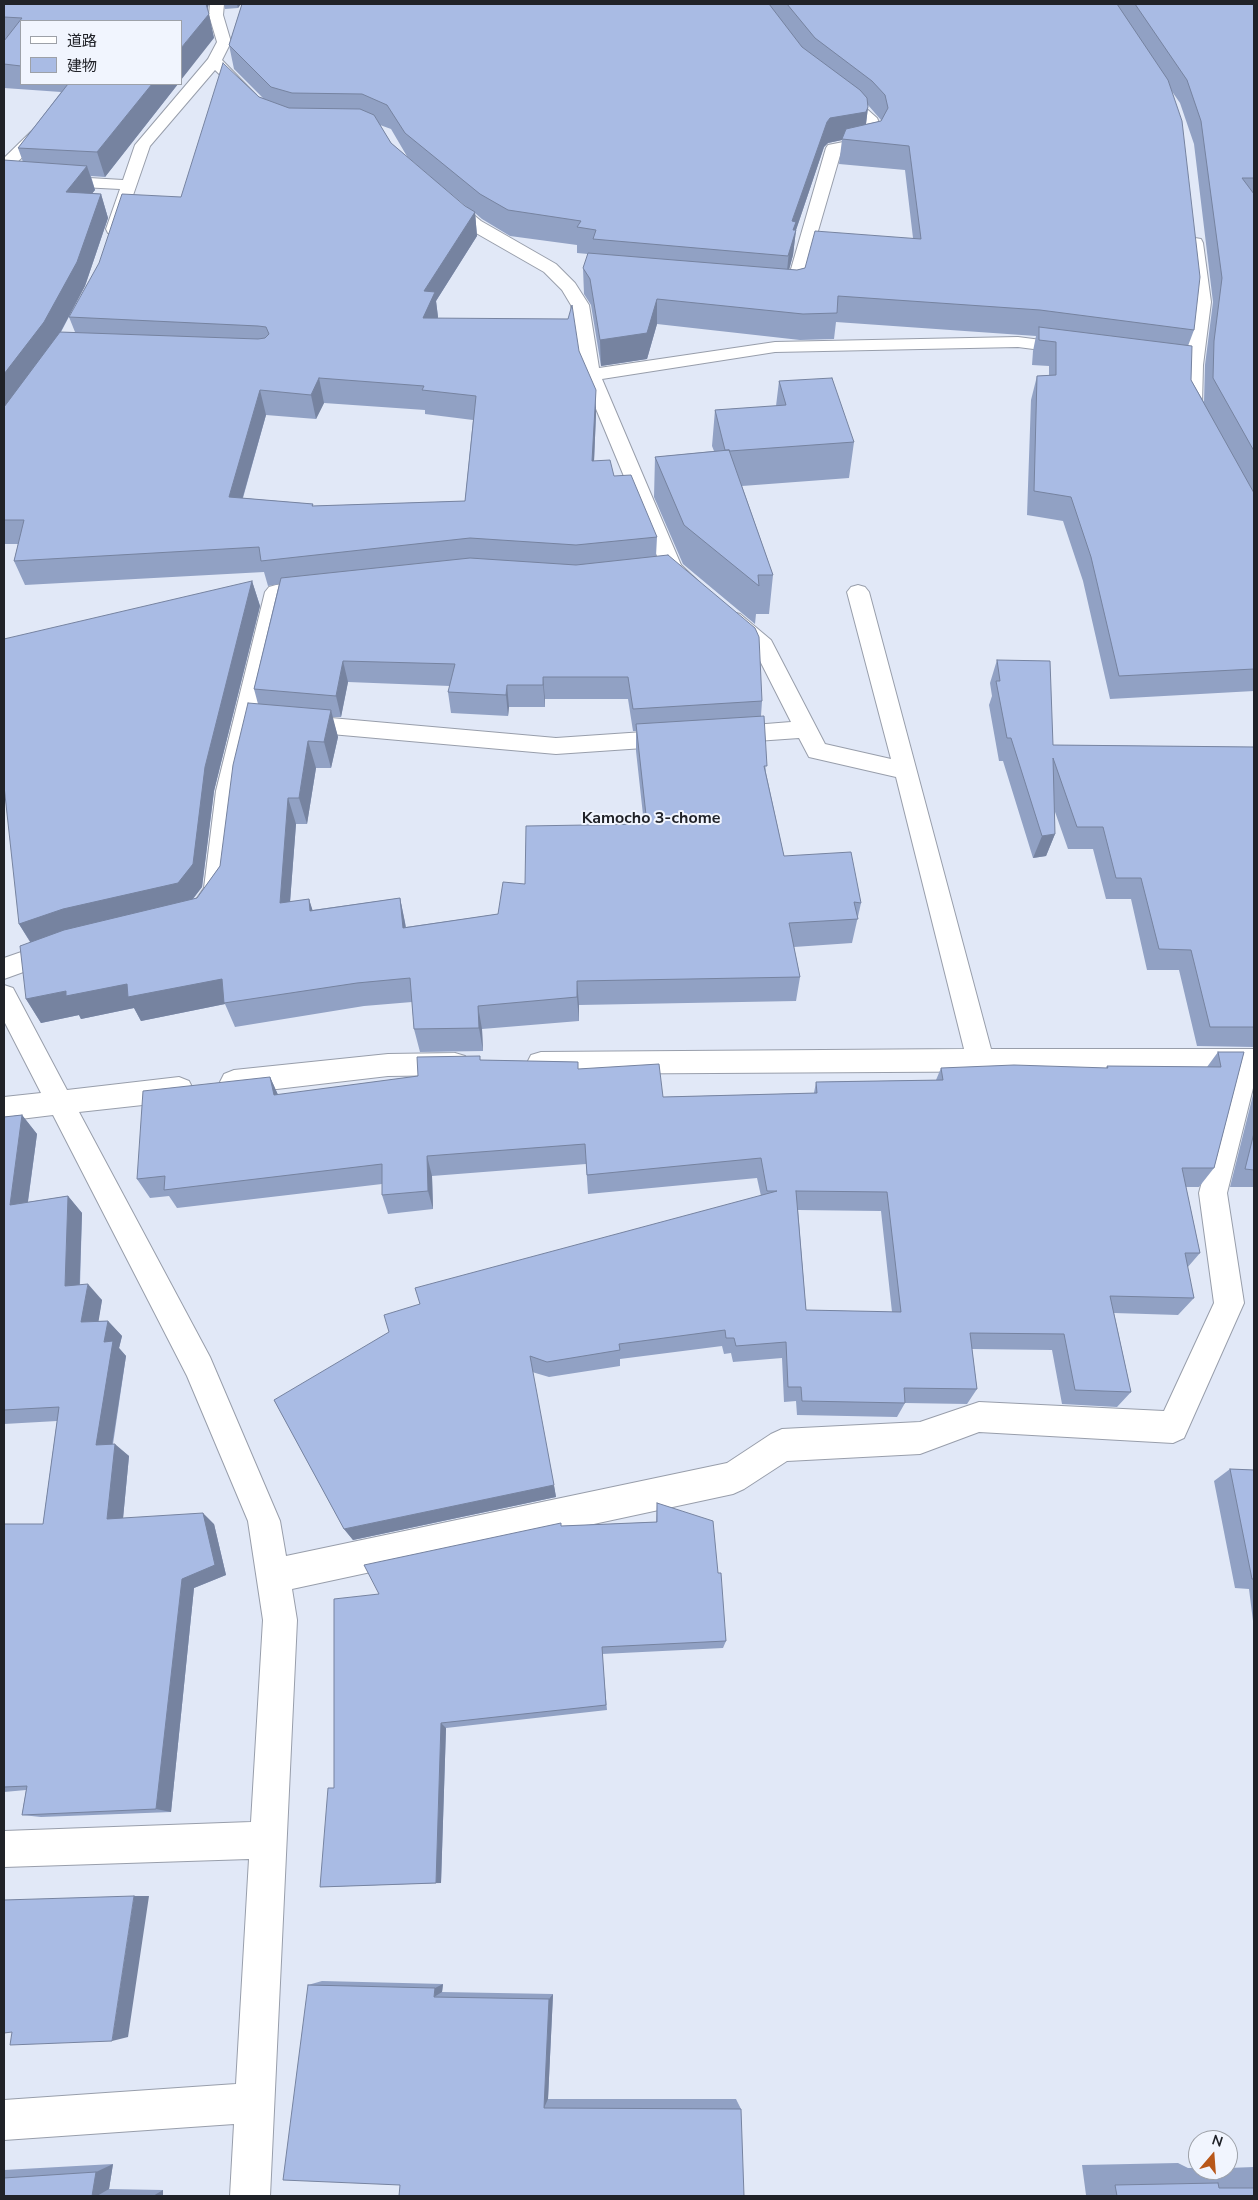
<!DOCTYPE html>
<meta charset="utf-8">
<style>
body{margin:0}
#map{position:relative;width:1258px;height:2200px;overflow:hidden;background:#e1e8f7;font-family:"Nunito Sans","Noto Sans JP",sans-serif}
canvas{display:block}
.frame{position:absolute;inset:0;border:5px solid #202228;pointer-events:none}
.legend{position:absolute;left:20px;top:20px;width:162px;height:65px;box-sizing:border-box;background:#f1f5fe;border:1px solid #9da1a8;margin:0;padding:6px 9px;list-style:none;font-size:15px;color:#202228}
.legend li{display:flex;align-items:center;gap:10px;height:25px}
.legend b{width:25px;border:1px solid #9da1a8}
.north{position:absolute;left:1188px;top:2130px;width:50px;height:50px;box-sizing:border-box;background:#f1f5fe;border:1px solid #9da1a8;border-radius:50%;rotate:18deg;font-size:14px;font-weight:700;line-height:20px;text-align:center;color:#202228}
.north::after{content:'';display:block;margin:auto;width:18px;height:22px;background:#b85719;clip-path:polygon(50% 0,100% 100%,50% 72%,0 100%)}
</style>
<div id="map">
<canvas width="1258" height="2200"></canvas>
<div class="frame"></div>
<ul class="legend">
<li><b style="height:6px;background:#fff"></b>道路</li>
<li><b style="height:14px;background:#a9bbe4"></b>建物</li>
</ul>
<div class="north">N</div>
</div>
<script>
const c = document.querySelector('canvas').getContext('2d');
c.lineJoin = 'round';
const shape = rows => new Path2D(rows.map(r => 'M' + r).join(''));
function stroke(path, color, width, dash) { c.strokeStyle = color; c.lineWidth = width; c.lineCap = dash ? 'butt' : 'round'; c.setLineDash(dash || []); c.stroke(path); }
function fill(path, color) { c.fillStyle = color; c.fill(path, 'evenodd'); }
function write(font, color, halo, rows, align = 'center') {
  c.font = font + ' "Nunito Sans",sans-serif'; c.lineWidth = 4; c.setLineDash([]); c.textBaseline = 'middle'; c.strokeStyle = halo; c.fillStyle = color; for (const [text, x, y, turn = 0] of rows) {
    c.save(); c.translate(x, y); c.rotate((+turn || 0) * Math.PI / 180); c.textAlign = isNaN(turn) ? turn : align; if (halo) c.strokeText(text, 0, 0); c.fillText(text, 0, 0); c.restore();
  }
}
const minor = shape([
 [210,4,224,4,223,15,231,42,222,60,256,95,249,99,244,98,215,70,150,146,120,233,108,233,106,229,120,189,4,183,4,173,123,180,135,145,208,59,217,42,209,15,210,4],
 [80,84,95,84,81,101,10,169,4,171,4,158,80,84],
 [838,87,843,88,877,118,883,132,876,145,841,152,800,293,772,292,769,288,772,284,787,283,826,148,828,145,864,138,867,132,865,123,831,91,838,87],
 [447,196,453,198,481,221,556,264,575,283,589,305,599,368,775,342,1018,337,1072,344,1078,345,1081,349,1078,353,1072,354,1018,347,775,352,602,379,681,565,700,583,696,588,689,590,682,588,662,568,582,375,571,305,562,290,544,272,469,229,439,201,447,196],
 [1195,238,1201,239,1203,243,1211,302,1203,365,1202,403,1212,419,1209,423,1202,425,1195,423,1184,403,1185,365,1193,302,1187,243,1189,239,1195,238],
 [315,581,322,583,326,588,322,593,285,598,240,791,228,891,217,908,208,911,199,908,195,901,204,888,216,791,265,592,269,587,276,585,315,581],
 [858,585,865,587,869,592,991,1049,1254,1049,1254,1084,1227,1193,1244,1303,1184,1438,1173,1443,979,1432,920,1454,787,1461,744,1489,733,1494,292,1589,297,1620,270,2196,230,2196,234,2124,4,2140,4,2100,236,2084,249,1859,4,1867,4,1831,251,1822,263,1620,248,1521,187,1376,53,1115,4,1121,4,1097,41,1093,4,1021,4,985,13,988,67,1090,179,1077,189,1081,193,1089,189,1097,179,1101,79,1112,210,1357,280,1521,286,1556,727,1463,771,1434,782,1429,920,1422,979,1402,1164,1411,1214,1303,1199,1193,1231,1070,541,1074,531,1071,527,1063,531,1055,541,1052,964,1049,896,777,809,757,799,738,728,743,720,741,717,735,720,729,728,727,791,722,754,649,721,619,724,614,732,612,740,614,771,640,825,744,891,759,847,592,851,587,858,585],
 [297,715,556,738,673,730,681,732,684,738,681,744,673,746,556,754,297,731,289,729,286,723,289,717,297,715],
 [56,940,65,943,69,950,65,957,4,979,4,958,56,940],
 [455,1053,465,1056,469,1064,465,1072,455,1075,388,1076,234,1094,224,1090,220,1082,224,1074,234,1070,388,1054,455,1053]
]);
stroke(minor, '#989eab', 2);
fill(minor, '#fff');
fill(shape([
 [4,4,207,10,214,38,21,21,21,84,178,84,105,177,91,176,95,190,92,193,101,194,108,218,85,286,61,332,75,332,69,317,181,197,259,97,263,98,234,69,229,45,242,4,1117,4,1118,5,1118,4,1254,4,1254,691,1110,699,1083,581,1063,521,1027,515,1031,400,1037,376,1049,375,1049,366,1032,365,1033,351,1036,336,836,322,834,339,800,340,657,324,647,359,601,366,591,305,584,294,583,268,588,254,577,253,577,245,510,236,482,219,475,213,477,236,436,301,438,317,438,318,579,351,596,414,594,461,614,476,657,537,656,556,762,701,761,716,766,773,784,856,861,903,852,943,794,947,800,977,796,1001,579,1005,579,1021,482,1029,483,1051,420,1052,414,1029,412,1002,364,1006,235,1027,225,1004,141,1021,134,1008,81,1019,79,1015,41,1023,26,999,30,942,19,924,252,581,260,606,214,791,202,887,193,899,197,898,220,866,258,704,254,689,279,584,268,586,264,572,25,585,14,561,18,544,4,544,4,160,23,162,18,148,61,92,4,88],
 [1171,90,1180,103,1194,144,1213,302,1205,365,1204,402,1191,380,1188,346,1194,330],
 [868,105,881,120,881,121,866,124,868,107],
 [380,125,391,129,408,158,468,208,465,206,391,143],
 [842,140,839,164,905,170,913,238,797,270,789,270,793,255,796,230,824,147,828,143],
 [324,403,425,410,425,414,473,420,465,501,313,506,313,504,243,498,266,415,316,419],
 [348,682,450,686,448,692,451,713,508,716,509,707,545,707,545,699,628,699,633,731,636,731,636,751,644,824,525,884,498,914,406,927,400,898,312,910,309,899,290,902,296,824,307,824,316,768,331,768,338,737,332,717,341,717],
 [224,4,241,4,238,8,225,9],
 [779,381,854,442,849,478,742,486,773,575,769,614,756,614,755,624,683,564,654,497,655,457,714,451,712,446,715,410,776,406],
 [997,660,1053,745,1254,747,1254,1047,1197,1046,1179,970,1147,970,1131,899,1106,899,1093,849,1068,849,1054,809,1055,834,1046,856,1033,858,1003,761,999,761,989,705,992,696,990,683],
 [1218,1052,1244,1052,1214,1168,1199,1187,1186,1187,1200,1253,1187,1268,1194,1298,1178,1315,1114,1313,1131,1392,1117,1407,1062,1404,1052,1350,972,1349,977,1389,967,1404,905,1403,897,1417,797,1415,796,1401,784,1402,782,1358,733,1362,731,1353,724,1354,722,1346,620,1359,620,1366,549,1377,532,1372,556,1497,353,1540,344,1529,274,1400,761,1196,757,1178,588,1194,586,1164,432,1176,433,1209,388,1214,382,1195,382,1184,177,1208,169,1196,150,1198,137,1179,270,1077,278,1095,418,1076,480,1056,480,1060,578,1062,578,1069,663,1097,814,1093,816,1082,936,1080,941,1068,1106,1068,1107,1066,1207,1067],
 [798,1210,881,1211,892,1312,806,1310],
 [1254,1091,1254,1187,1230,1187],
 [22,1115,37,1134,28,1202,68,1196,82,1213,80,1285,102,1300,98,1321,108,1321,122,1336,119,1348,126,1356,113,1444,129,1456,123,1518,214,1524,226,1575,194,1588,171,1812,41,1817,22,1815,26,1790,4,1792,4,1524,43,1524,57,1421,4,1424,4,1117],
 [1230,1469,1254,1470,1254,1629,1249,1589,1235,1588,1214,1481],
 [657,1503,718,1573,726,1641,723,1648,602,1654,607,1710,446,1728,441,1883,320,1887,334,1788,379,1594,561,1526,656,1522],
 [322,1981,443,1984,442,1992,553,1994,548,2099,736,2099,741,2109,400,2185,308,1985],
 [1178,2163,1188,2168,1198,2168,1198,2170,1228,2170,1228,2168,1254,2167,1254,2196,982,2196,1086,2195,1082,2165],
 [113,2164,109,2189,163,2190,163,2196,4,2196,4,2170]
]), '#91a1c4');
fill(shape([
 [206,4,209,4,207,10],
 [237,4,241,4,238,8],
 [209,14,214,38,181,80,181,48],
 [152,84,178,84,105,177,97,152],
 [868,107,865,132,842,139,842,140,828,143,824,147,796,230,793,255,786,281,792,221,827,122,830,118],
 [87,166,95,190,74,216,66,192],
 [101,194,108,218,85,286,53,346,4,412,4,374],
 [475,212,477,236,436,301,438,317,426,342,423,318,424,291],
 [657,299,657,324,647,359,601,366,600,340],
 [319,378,324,403,316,419,311,395],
 [260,390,266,415,236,521,229,497],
 [596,390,596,414,593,485,592,461],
 [252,581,260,606,214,791,202,887,188,905,33,946,19,924,205,767],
 [343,661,348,682,341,717,336,696],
 [543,677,545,699,545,707,543,685],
 [507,685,509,707,508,716,506,695],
 [331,710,338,737,331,768,324,742],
 [308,741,316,768,307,824,299,798],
 [288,798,296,824,288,928,280,903],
 [1055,834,1046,856,1033,858,1042,836],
 [400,898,405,923,409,952,403,928],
 [309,899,317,924,310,911],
 [222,979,225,1004,141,1021,134,1008,81,1019,79,1015,41,1023,26,999,66,991,127,984],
 [577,981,579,1005,579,1021,577,997],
 [478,1006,482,1029,483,1051,479,1028],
 [270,1077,279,1097,274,1095],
 [22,1115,37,1134,25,1222,10,1205],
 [427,1156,432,1176,433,1209,428,1191],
 [68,1196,82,1213,79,1301,65,1286],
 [88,1284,102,1300,96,1337,81,1322],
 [108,1321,122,1336,119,1348,126,1356,110,1458,96,1445,104,1342],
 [115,1444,129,1456,122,1529,107,1519],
 [554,1485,556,1497,353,1540,344,1529],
 [203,1513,214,1524,226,1575,194,1588,171,1812,156,1809,182,1579],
 [441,1723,446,1728,441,1883,436,1883],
 [134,1896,149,1896,128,2037,112,2041],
 [443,1984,442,1992,434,1997,435,1988],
 [553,1994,548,2099,544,2108,549,1999],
 [113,2164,109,2189,97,2196,92,2196,96,2172],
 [163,2190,163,2196,153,2196]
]), '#7683a0');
const building = shape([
 [4,4,206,4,209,14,181,48,181,21,21,21,21,66,4,64,4,41,22,18,4,17,4,4],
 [242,4,769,4,802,47,860,90,867,98,868,107,866,112,830,118,827,122,792,221,796,222,793,230,796,230,788,256,593,239,596,230,577,227,581,221,508,210,480,194,405,133,387,105,362,94,292,93,271,87,229,45,242,4],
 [787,4,1117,4,1168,80,1182,121,1200,277,1194,330,1040,310,838,296,837,313,803,314,657,299,647,333,600,340,590,279,583,268,588,253,797,270,805,268,815,231,921,239,909,146,842,139,846,129,881,121,888,108,885,95,872,81,815,38,787,4],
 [1135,4,1254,4,1254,178,1242,178,1254,194,1254,451,1213,378,1214,341,1222,278,1201,121,1187,80,1135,4],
 [223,63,259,97,289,108,360,109,374,115,391,143,465,206,475,212,424,291,435,292,423,318,568,319,572,305,579,351,596,390,592,461,610,460,614,476,631,475,657,537,576,545,470,538,261,561,259,547,14,561,24,520,4,520,4,407,60,332,258,339,265,338,269,334,266,327,258,326,69,317,99,263,122,194,181,197,223,63],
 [319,378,424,386,422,390,476,396,465,501,312,506,313,504,229,497,260,390,311,395,319,378],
 [68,84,152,84,97,152,18,148,68,84],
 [4,160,87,166,66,192,101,194,77,262,44,322,4,374,4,160],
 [1039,327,1192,346,1191,380,1254,493,1254,669,1119,676,1091,557,1071,497,1034,491,1037,376,1056,375,1056,342,1039,340,1039,327],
 [832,378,854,442,730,451,729,450,725,450,715,410,786,405,779,381,832,378],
 [729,450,773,575,758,575,759,586,684,525,655,457,729,450],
 [668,555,755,628,759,637,762,701,633,709,628,677,543,677,543,685,507,685,506,695,448,692,455,664,343,661,336,696,254,689,281,578,470,558,576,565,668,555],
 [252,581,205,767,193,864,178,883,63,909,19,924,4,786,4,639,252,581],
 [997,660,1050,661,1053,745,1254,747,1254,1027,1210,1027,1191,950,1159,949,1141,878,1116,878,1103,827,1077,827,1053,758,1055,834,1042,836,1011,738,1007,738,996,681,1000,681,997,660],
 [248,703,331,710,324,742,308,741,299,798,288,798,280,903,309,899,310,911,400,898,403,928,498,914,503,882,525,884,526,826,647,824,636,724,764,716,767,766,764,766,784,856,851,852,861,903,854,902,858,919,789,923,800,977,577,981,577,997,478,1006,479,1028,414,1029,410,978,357,983,224,1003,222,979,128,997,127,984,66,996,66,991,26,999,20,946,64,930,197,898,220,866,233,765,248,703],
 [1218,1052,1244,1052,1214,1168,1182,1168,1200,1253,1185,1253,1194,1298,1110,1296,1131,1392,1075,1390,1064,1334,970,1333,977,1389,904,1388,905,1403,802,1401,801,1387,788,1387,786,1342,736,1346,734,1338,726,1338,725,1330,619,1344,620,1350,547,1362,530,1356,554,1485,344,1529,274,1400,389,1332,384,1315,420,1304,415,1288,777,1191,767,1191,761,1158,587,1175,585,1144,427,1156,428,1191,382,1195,382,1164,164,1190,165,1176,137,1179,143,1091,270,1077,274,1095,418,1076,417,1057,480,1056,480,1060,578,1062,578,1069,659,1064,663,1097,817,1093,816,1082,943,1080,941,1068,1014,1065,1108,1068,1107,1066,1221,1067,1218,1052],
 [796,1191,887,1192,901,1312,806,1310,796,1191],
 [22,1115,10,1205,68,1196,65,1286,88,1284,81,1322,108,1321,104,1342,113,1341,96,1445,115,1444,107,1519,203,1513,215,1565,182,1579,156,1809,22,1815,27,1786,4,1787,4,1524,43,1524,59,1407,4,1410,4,1117,22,1115],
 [1254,1133,1254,1170,1245,1169,1254,1133],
 [1230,1469,1254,1470,1254,1579,1252,1579,1230,1469],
 [657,1503,713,1521,718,1573,721,1573,726,1641,602,1647,606,1705,441,1723,436,1883,320,1887,328,1788,334,1788,334,1599,379,1594,364,1565,561,1523,561,1526,657,1522,657,1503],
 [134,1896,112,2041,10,2045,12,2032,4,2033,4,1900,134,1896],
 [308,1985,435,1988,434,1997,549,1999,544,2108,741,2109,744,2196,399,2196,400,2185,283,2180,308,1985],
 [96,2172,92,2196,4,2196,4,2178,96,2172],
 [1218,2183,1219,2188,1254,2188,1254,2196,1117,2196,1115,2185,1218,2183]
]);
fill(building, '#a9bbe4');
stroke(building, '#7683a0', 1);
write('bold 16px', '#202228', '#f1f5fe', [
 ["Kamocho 3-chome",651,819]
]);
</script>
